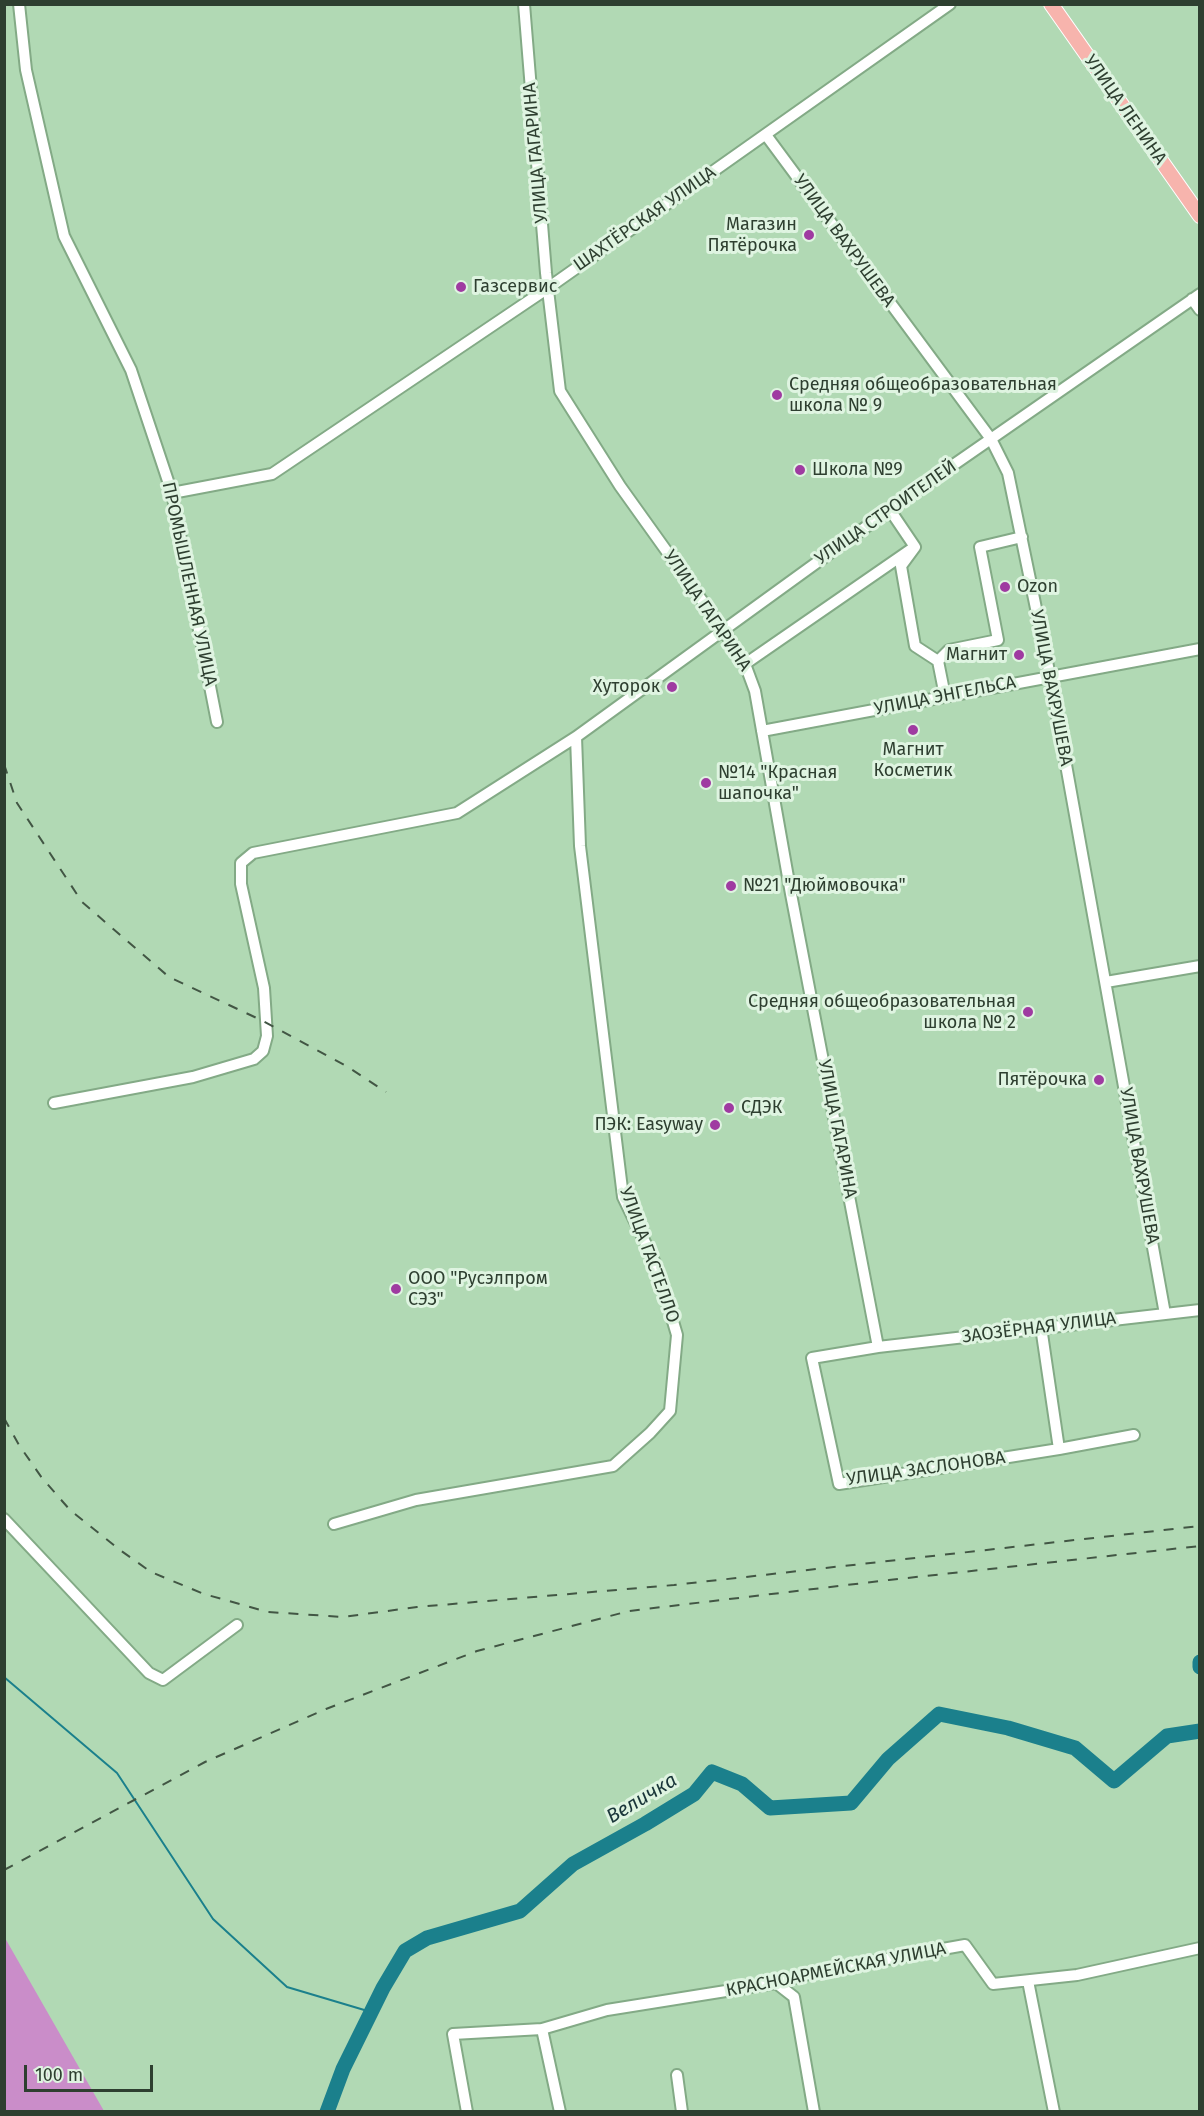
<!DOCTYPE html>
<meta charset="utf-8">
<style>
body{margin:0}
#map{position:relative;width:1204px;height:2116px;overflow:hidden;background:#b1d9b4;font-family:"Fira Sans",sans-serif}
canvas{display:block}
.frame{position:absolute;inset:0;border:6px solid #2e3f30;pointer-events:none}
.scale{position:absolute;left:24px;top:2065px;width:129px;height:27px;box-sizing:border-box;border:3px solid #2e3f30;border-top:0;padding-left:8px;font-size:18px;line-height:21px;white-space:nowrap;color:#2e3f30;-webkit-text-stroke:4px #dff4e1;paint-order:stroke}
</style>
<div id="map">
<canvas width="1204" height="2116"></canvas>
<div class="frame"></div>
<div class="scale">100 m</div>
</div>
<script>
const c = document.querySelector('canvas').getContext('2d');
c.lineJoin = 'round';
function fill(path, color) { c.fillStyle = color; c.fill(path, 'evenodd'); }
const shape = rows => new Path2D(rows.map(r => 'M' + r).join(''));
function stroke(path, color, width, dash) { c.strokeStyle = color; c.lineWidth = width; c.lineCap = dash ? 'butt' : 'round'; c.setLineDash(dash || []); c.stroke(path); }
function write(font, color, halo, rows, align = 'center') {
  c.font = font + ' "Fira Sans",sans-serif'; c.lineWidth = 6; c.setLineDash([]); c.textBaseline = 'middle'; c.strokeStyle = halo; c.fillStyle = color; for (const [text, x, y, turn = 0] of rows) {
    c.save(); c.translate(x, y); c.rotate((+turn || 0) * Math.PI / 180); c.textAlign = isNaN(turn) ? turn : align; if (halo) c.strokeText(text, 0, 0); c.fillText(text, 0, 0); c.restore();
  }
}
fill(shape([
 [5,1938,104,2111,5,2111]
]), '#ca8dc9');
stroke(shape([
 [4,1677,117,1773,213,1919,287,1987,371,2012]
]), '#1b808c', 2);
stroke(shape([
 [1200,1662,1200,1667],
 [327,2112,343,2069,383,1988,405,1951,427,1938,520,1911,573,1864,645,1824,694,1794,712,1772,742,1784,770,1808,851,1803,888,1759,939,1714,1008,1728,1075,1748,1114,1781,1167,1736,1200,1731]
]), '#1b808c', 15);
const minor = shape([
 [19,4,26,70,64,236,131,370,172,493,217,722],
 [524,4,546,273,560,391,620,486,723,630,745,664,755,691,791,894,878,1347],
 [766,135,991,439,1008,473,1050,676,1165,1314],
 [1192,299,1200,310],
 [172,493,272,474,548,288,950,4],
 [890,510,915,547,901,566,915,646,938,661,945,696],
 [938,661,949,650,998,640,980,547,1022,537],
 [745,664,910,550],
 [762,731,1200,649],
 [1106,982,1200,966],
 [54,1103,193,1077,254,1059,263,1051,267,1036,264,988,241,884,241,863,253,853,457,813,576,737,910,495,1200,294],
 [1041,1327,1059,1449],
 [1134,1435,1059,1449,839,1484,812,1358,878,1347,1200,1310],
 [4,1519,149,1673,163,1680,237,1625],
 [334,1524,416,1500,613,1466,650,1433,670,1411,677,1335,657,1267,623,1197,580,846,576,737],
 [1028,1981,1054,2112],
 [776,1983,794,1997,814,2112],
 [542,2029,560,2112],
 [677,2075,682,2112],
 [467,2112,453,2034,542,2029,607,2010,776,1983,820,1971,965,1945,993,1984,1077,1975,1200,1948]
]);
const major = shape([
 [1051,4,1200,216]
]);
stroke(minor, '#83aa86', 14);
stroke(major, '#fff', 16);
stroke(minor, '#fff', 10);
stroke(major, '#f7b4ad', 14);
stroke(shape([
 [4,764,17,803,82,902,169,977,261,1020,348,1067,386,1092],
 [4,1418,19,1445,42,1478,70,1510,120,1550,151,1572,204,1594,268,1612,343,1617,417,1607,674,1585,1200,1526],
 [4,1870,205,1762,326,1709,477,1651,629,1611,889,1580,1200,1546]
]), '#425644', 2, [10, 10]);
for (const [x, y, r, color] of [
 [809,235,6,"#9f3ba1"],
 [461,287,6,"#9f3ba1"],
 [777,395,6,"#9f3ba1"],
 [800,470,6,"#9f3ba1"],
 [1005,587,6,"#9f3ba1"],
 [1019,655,6,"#9f3ba1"],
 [672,687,6,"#9f3ba1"],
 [913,730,6,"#9f3ba1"],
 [706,783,6,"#9f3ba1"],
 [731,886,6,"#9f3ba1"],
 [1028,1012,6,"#9f3ba1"],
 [1099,1080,6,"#9f3ba1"],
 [729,1108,6,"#9f3ba1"],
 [715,1125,6,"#9f3ba1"],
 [396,1289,6,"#9f3ba1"]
]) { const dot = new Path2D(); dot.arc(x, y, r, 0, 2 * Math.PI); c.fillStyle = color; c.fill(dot); stroke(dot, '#dff4e1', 2); }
write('18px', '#2e3f30', '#dff4e1', [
 ["УЛИЦА ЛЕНИНА",1125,110,55],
 ["УЛИЦА ГАГАРИНА",536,153,-95],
 ["ШАХТЁРСКАЯ УЛИЦА",645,219,-35],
 ["УЛИЦА ВАХРУШЕВА",844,241,54],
 ["УЛИЦА СТРОИТЕЛЕЙ",886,513,-35],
 ["ПРОМЫШЛЕННАЯ УЛИЦА",189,584,78],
 ["УЛИЦА ГАГАРИНА",707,611,56],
 ["УЛИЦА ВАХРУШЕВА",1051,688,79],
 ["УЛИЦА ЭНГЕЛЬСА",945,696,-11],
 ["УЛИЦА ГАГАРИНА",837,1129,79],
 ["УЛИЦА ВАХРУШЕВА",1139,1166,80],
 ["УЛИЦА ГАСТЕЛЛО",649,1255,70],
 ["ЗАОЗЁРНАЯ УЛИЦА",1039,1328,-7],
 ["УЛИЦА ЗАСЛОНОВА",926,1469,-8],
 ["КРАСНОАРМЕЙСКАЯ УЛИЦА",836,1970,-11]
]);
write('18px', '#2e3f30', '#dff4e1', [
 ["Магазин",797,225,"right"],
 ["Пятёрочка",797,246,"right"],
 ["Газсервис",473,287],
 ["Средняя общеобразовательная",789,385],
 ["школа № 9",789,406],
 ["Школа №9",812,470],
 ["Ozon",1017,587],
 ["Магнит",1007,655,"right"],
 ["Хуторок",660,687,"right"],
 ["Магнит",913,750,"center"],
 ["Косметик",913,771,"center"],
 ["№14 \"Красная",718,773],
 ["шапочка\"",718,794],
 ["№21 \"Дюймовочка\"",743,886],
 ["Средняя общеобразовательная",1016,1002,"right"],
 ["школа № 2",1016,1023,"right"],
 ["Пятёрочка",1087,1080,"right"],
 ["СДЭК",741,1108],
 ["ПЭК: Easyway",703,1125,"right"],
 ["ООО \"Русэлпром",408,1279],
 ["СЭЗ\"",408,1300]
], 'left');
write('italic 20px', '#193539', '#dff4e1', [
 ["Величка",642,1799,-31]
]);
</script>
